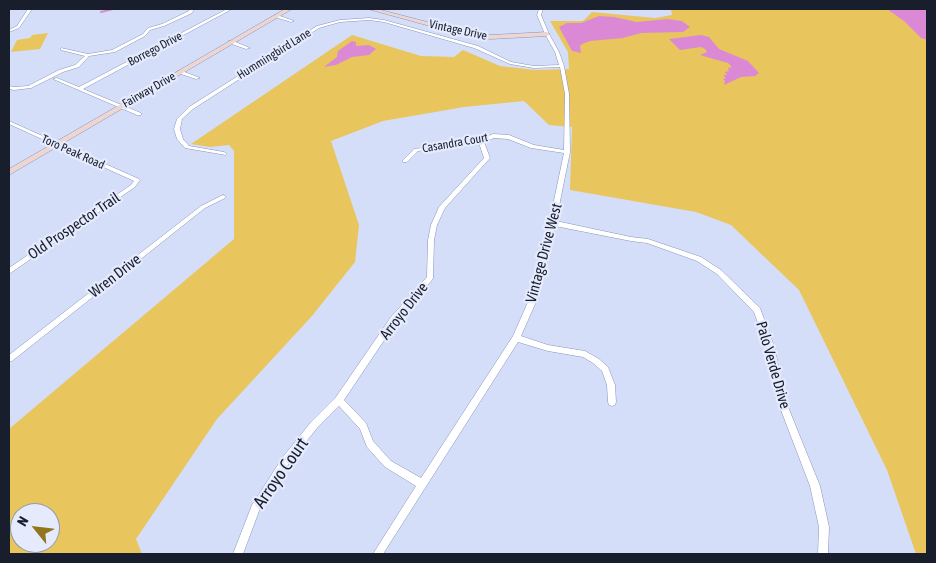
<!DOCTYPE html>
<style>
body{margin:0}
#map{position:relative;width:936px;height:563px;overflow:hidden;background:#d4def8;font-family:"Asap Condensed",sans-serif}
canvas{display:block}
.frame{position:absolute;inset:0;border:10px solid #191e2d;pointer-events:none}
.north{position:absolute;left:10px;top:503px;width:50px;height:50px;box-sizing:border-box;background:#e5ebfd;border:1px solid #9399aa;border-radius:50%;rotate:299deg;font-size:14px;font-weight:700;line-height:20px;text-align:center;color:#191e2d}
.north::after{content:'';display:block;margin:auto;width:18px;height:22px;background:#92761d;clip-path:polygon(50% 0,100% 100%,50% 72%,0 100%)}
</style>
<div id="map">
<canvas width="936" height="563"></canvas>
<div class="frame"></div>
<div class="north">N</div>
</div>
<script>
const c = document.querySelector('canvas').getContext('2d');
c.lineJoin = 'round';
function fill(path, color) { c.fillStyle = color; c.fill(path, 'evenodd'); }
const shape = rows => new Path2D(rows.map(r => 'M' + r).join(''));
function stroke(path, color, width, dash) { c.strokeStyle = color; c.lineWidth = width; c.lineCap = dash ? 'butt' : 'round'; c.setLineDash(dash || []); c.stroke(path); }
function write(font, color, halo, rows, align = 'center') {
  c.font = font + ' "Asap Condensed",sans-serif'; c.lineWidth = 4.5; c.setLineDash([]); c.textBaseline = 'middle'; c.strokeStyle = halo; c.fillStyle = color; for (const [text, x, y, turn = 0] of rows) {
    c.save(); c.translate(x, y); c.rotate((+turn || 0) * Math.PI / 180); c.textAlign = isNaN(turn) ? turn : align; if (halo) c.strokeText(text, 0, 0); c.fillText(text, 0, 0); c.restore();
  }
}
fill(shape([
 [671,9,927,9,927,554,916,554,887,470,799,290,731,225,696,212,570,190,572,127,549,125,524,101,464,107,383,121,331,141,359,225,355,262,312,316,217,419,136,539,142,554,9,554,9,429,234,239,234,151,229,145,210,147,191,144,352,35,421,56,454,57,463,50,500,66,535,70,569,69,568,52,550,21,583,21,592,12,655,18,672,15],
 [20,513,50,513,50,543,20,543],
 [48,33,40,49,11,52,17,40,30,38,32,35]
]), '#e9c55d');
fill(shape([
 [887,9,927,9,927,40,921,38,904,21],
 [599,16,614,17,637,22,667,19,682,21,690,27,683,32,641,33,623,38,590,41,582,44,580,46,581,53,572,51,559,27,567,23,581,23],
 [701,35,709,37,719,49,748,61,759,73,755,76,741,77,724,85,725,81,723,79,726,78,723,75,727,75,725,72,729,71,728,68,732,67,728,63,700,55,707,52,705,49,701,47,680,50,669,39],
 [352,41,356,42,356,46,369,45,376,49,369,55,352,57,336,65,324,67,337,57,338,51]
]), '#dc89d5');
stroke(shape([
 [101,12,113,9]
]), '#dc89d5', 2);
const street = shape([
 [28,9,32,9,19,28,9,32,9,30,17,26,28,9],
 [190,9,194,9,192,13,164,26,150,30,145,36,115,52,89,56,79,67,63,72,31,88,14,90,9,89,9,86,14,87,28,86,59,70,75,65,85,56,61,50,61,48,88,54,112,50,143,34,148,28,162,24,189,11,190,9],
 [227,9,232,9,83,89,141,113,141,115,137,115,53,79,57,78,79,87,227,9],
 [539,9,543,9,541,15,549,34,559,52,564,66,569,94,570,152,556,221,631,237,648,239,701,257,721,270,760,308,775,349,784,397,820,486,829,527,828,554,818,554,819,527,810,486,776,397,767,349,754,312,717,274,697,261,647,243,631,241,555,226,547,262,536,302,521,336,548,345,585,351,599,359,608,367,615,385,616,402,615,405,612,406,609,405,608,402,607,385,602,371,593,363,583,357,548,351,518,342,383,554,373,554,416,486,385,467,367,447,360,429,339,406,317,428,289,463,259,511,243,554,233,554,252,505,283,457,311,422,336,397,391,317,427,277,428,240,431,225,439,207,484,158,479,143,418,151,407,162,403,162,403,160,414,149,480,140,493,134,509,135,534,145,564,150,565,94,560,67,534,68,510,64,474,48,384,22,369,20,340,22,319,28,193,109,182,119,180,129,183,139,189,146,224,152,227,154,226,155,185,148,177,139,174,129,177,119,189,107,317,26,340,20,369,18,384,20,478,46,511,62,534,66,559,65,555,52,545,34,537,15,539,9],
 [494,138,508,139,531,148,564,153,541,262,528,302,513,336,421,478,391,461,373,441,366,423,344,400,397,321,432,280,433,278,434,240,437,225,445,208,490,158,484,142,494,138],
 [275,15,277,15,294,21,291,22,275,17,275,15],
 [229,41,233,41,250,48,246,49,229,43,229,41],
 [178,71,182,71,200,78,196,79,178,73,178,71],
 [9,121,139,179,140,180,135,187,9,274,9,268,131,185,134,181,9,124,9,121],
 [223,195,226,197,225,198,205,208,12,361,9,362,9,355,201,206,223,195]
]);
const secondary = shape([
 [285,9,292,9,9,175,9,169,285,9],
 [368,9,377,9,470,33,491,35,547,32,550,34,547,36,491,39,470,37,368,9]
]);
stroke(street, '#8794bd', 1);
stroke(secondary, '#8794bd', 1);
fill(street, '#fff');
fill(secondary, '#edd5d1');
write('12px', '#191e2d', '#e5ebfd', [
 ["Vintage Drive",458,30,12],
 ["Borrego Drive",155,49,-28],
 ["Hummingbird Lane",274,54,-32],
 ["Fairway Drive",149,90,-30],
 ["Casandra Court",455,143,-10],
 ["Toro Peak Road",73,152,24]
]);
write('15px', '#191e2d', '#e5ebfd', [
 ["Old Prospector Trail",74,226,-34],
 ["Vintage Drive West",544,253,-75],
 ["Wren Drive",115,276,-38],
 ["Arroyo Drive",404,311,-52],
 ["Palo Verde Drive",773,365,74]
]);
write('18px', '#191e2d', '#e5ebfd', [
 ["Arroyo Court",281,473,-55]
]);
</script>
